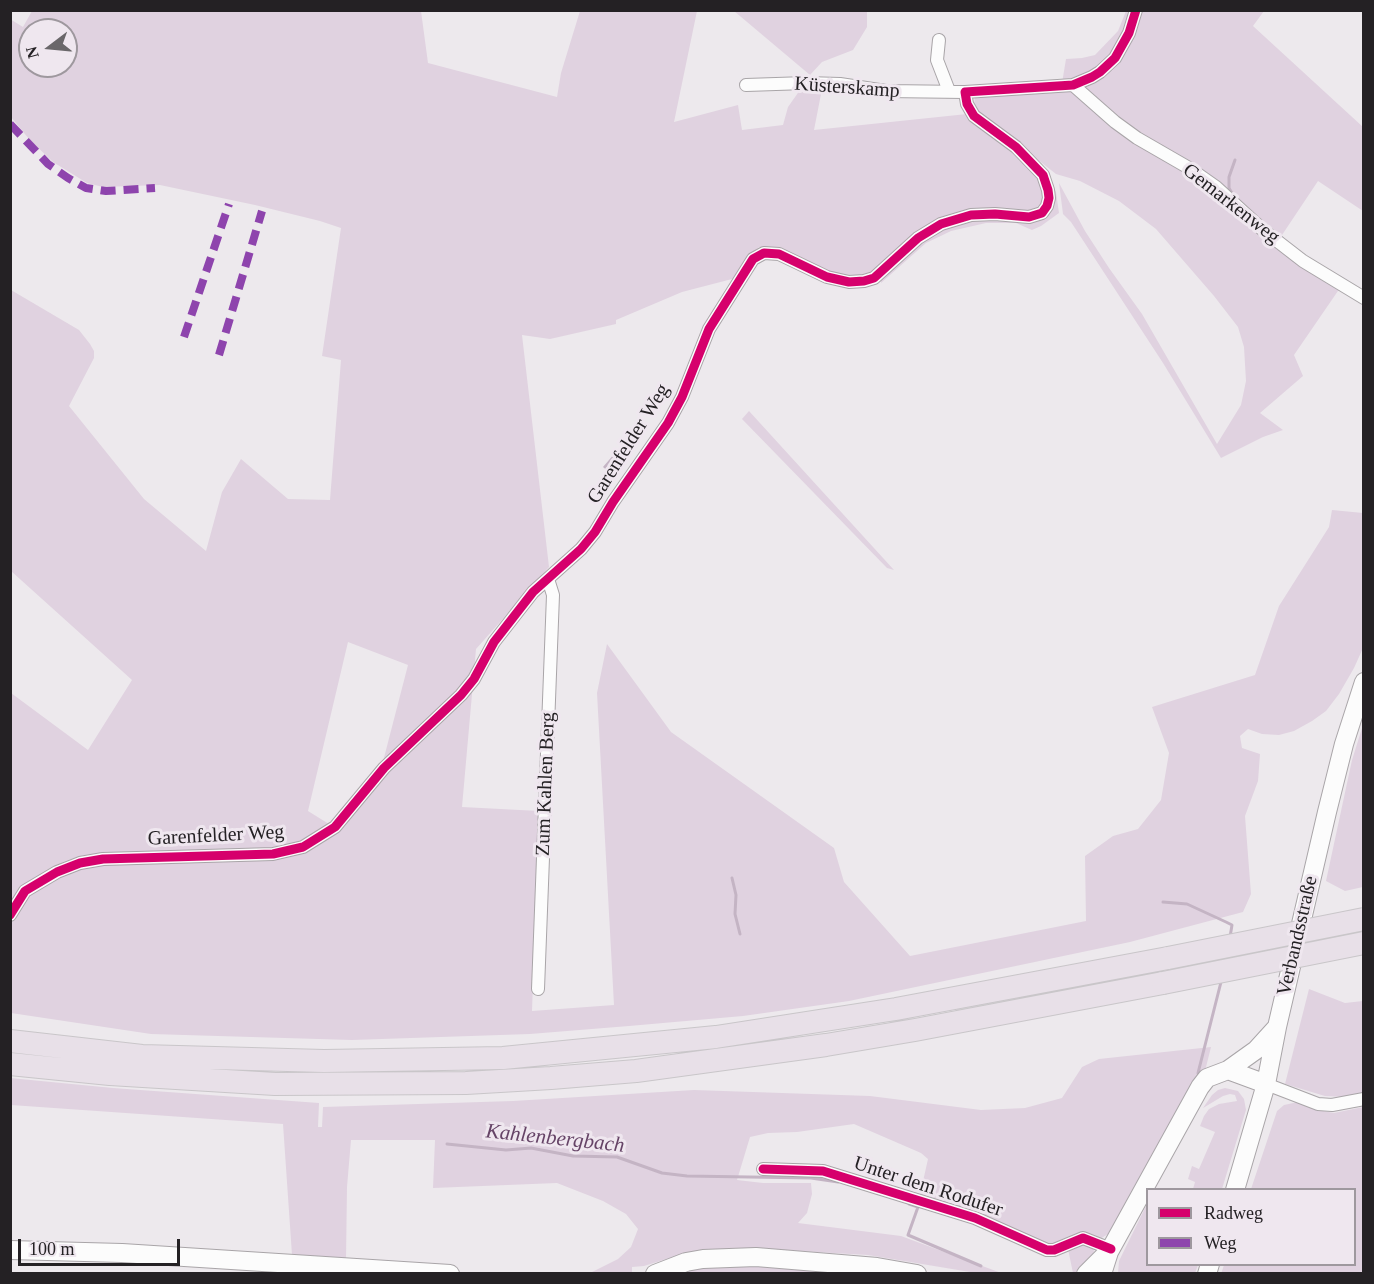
<!DOCTYPE html>
<meta charset="utf-8">
<style>
body{margin:0}
#map{position:relative;width:1374px;height:1284px;overflow:hidden;background:#ede9ed;font-family:"Times New Roman",serif}
canvas{display:block}
.frame{position:absolute;inset:0;border:12px solid #242124;pointer-events:none}
.legend{position:absolute;left:1146px;top:1188px;width:210px;height:78px;box-sizing:border-box;background:#efe7ef;border:2px solid #9e989e;margin:0;padding:8px 10px;list-style:none;font-size:18px;color:#242124}
.legend li{display:flex;align-items:center;gap:12px;height:30px}
.legend b{width:30px;border:2px solid #9e989e}
.north{position:absolute;left:18px;top:18px;width:60px;height:60px;box-sizing:border-box;background:#efe7ef;border:2px solid #9e989e;border-radius:50%;rotate:254deg;font-size:16px;font-weight:700;line-height:24px;text-align:center;color:#242124}
.north::after{content:'';display:block;margin:auto;width:21px;height:27px;background:#6a676a;clip-path:polygon(50% 0,100% 100%,50% 72%,0 100%)}
.scale{position:absolute;left:18px;top:1239px;width:162px;height:27px;box-sizing:border-box;border:3px solid #242124;border-top:0;padding-left:8px;font-size:18px;line-height:21px;white-space:nowrap;color:#242124;-webkit-text-stroke:4px #efe7ef;paint-order:stroke}
</style>
<div id="map">
<canvas width="1374" height="1284"></canvas>
<div class="frame"></div>
<ul class="legend">
<li><b style="height:8px;background:#d6006c"></b>Radweg</li>
<li><b style="height:8px;background:#8e44ad"></b>Weg</li>
</ul>
<div class="north">N</div>
<div class="scale">100 m</div>
</div>
<script>
const c = document.querySelector('canvas').getContext('2d');
c.lineJoin = 'round';
function fill(path, color) { c.fillStyle = color; c.fill(path, 'evenodd'); }
const shape = rows => new Path2D(rows.map(r => 'M' + r).join(''));
function stroke(path, color, width, dash) { c.strokeStyle = color; c.lineWidth = width; c.lineCap = dash ? 'butt' : 'round'; c.setLineDash(dash || []); c.stroke(path); }
function write(font, color, halo, rows, align = 'center') {
  c.font = font + ' "Times New Roman",serif'; c.lineWidth = 6; c.setLineDash([]); c.textBaseline = 'middle'; c.strokeStyle = halo; c.fillStyle = color; for (const [text, x, y, turn = 0] of rows) {
    c.save(); c.translate(x, y); c.rotate((+turn || 0) * Math.PI / 180); c.textAlign = isNaN(turn) ? turn : align; if (halo) c.strokeText(text, 0, 0); c.fillText(text, 0, 0); c.restore();
  }
}
fill(shape([
 [32,11,421,11,428,63,557,97,561,73,580,11,697,11,674,122,738,105,742,130,783,125,788,107,800,90,822,89,814,130,967,114,1038,174,1046,200,1033,214,968,212,881,268,862,278,835,275,780,249,759,247,750,256,739,274,732,279,682,292,616,320,616,324,550,339,522,335,549,567,476,649,462,807,539,811,532,1011,614,1005,597,693,607,644,671,732,834,848,844,882,910,956,1086,921,1085,856,1113,836,1138,829,1161,800,1169,753,1152,707,1255,675,1279,606,1329,527,1332,510,1363,513,1363,648,1354,668,1339,694,1326,711,1312,721,1294,731,1279,735,1262,734,1248,729,1240,736,1242,748,1260,754,1258,781,1245,816,1251,894,1243,912,1130,942,849,1001,743,1016,629,1026,530,1034,352,1040,151,1034,11,1013,11,911,42,886,82,866,113,863,280,858,295,855,292,846,279,849,134,854,131,852,125,854,84,855,65,861,34,879,20,889,11,903,11,693,88,750,132,680,11,571,11,290,79,330,90,344,94,351,94,358,69,406,144,499,206,551,222,492,241,459,288,499,330,500,341,360,322,356,341,228,320,221,255,205,160,185,103,187,87,183,53,162,29,139,11,117,10,19,23,27],
 [30,30,66,30,66,66,30,66],
 [348,642,408,665,379,777,337,829,308,811],
 [734,11,867,11,867,27,853,50,822,62,810,75],
 [1126,11,1264,11,1253,26,1363,127,1363,211,1318,181,1280,238,1062,83,1066,59,1082,58,1095,55,1118,31],
 [1071,89,1183,168,1340,288,1294,355,1303,376,1260,413,1283,430,1263,437,1221,458,1163,363,1071,222,1063,214,1059,183,1085,231,1109,268,1142,314,1217,444,1241,405,1246,381,1244,347,1238,327,1214,296,1156,229,1119,201,1080,181,1056,174,1004,133,982,119,974,107,975,94],
 [1049,177,1056,192,1059,213,1041,226,1032,230,1016,223,986,223,951,231,926,243,881,283,881,280,915,244,962,220,1040,217],
 [749,411,894,570,887,568,742,419],
 [1363,725,1363,887,1345,891,1326,881,1352,760],
 [1309,989,1345,1003,1363,1001,1363,1093,1344,1097,1325,1096,1285,1084],
 [1211,1047,1205,1071,1115,1225,1108,1234,1100,1239,1055,1247,919,1199,928,1159,921,1153,854,1124,797,1132,768,1133,750,1137,737,1180,763,1183,811,1183,812,1194,807,1213,798,1223,901,1236,1004,1274,976,1273,868,1255,764,1249,705,1250,676,1256,644,1266,632,1267,632,1272,635,1273,561,1273,590,1273,618,1259,631,1247,638,1229,626,1214,603,1201,557,1183,433,1188,435,1140,351,1140,347,1187,346,1260,292,1255,283,1124,11,1105,10,1078,113,1088,319,1103,318,1127,322,1127,323,1107,513,1101,694,1090,870,1096,981,1110,1025,1108,1062,1098,1082,1067,1099,1059],
 [1225,1088,1238,1091,1244,1099,1246,1110,1242,1123,1222,1189,1193,1189,1195,1182,1188,1179,1192,1166,1199,1169,1215,1132,1200,1126,1204,1116,1209,1109,1219,1104,1237,1101,1235,1095,1230,1094,1223,1096,1203,1108,1212,1095,1218,1090],
 [1298,1102,1313,1109,1334,1113,1363,1107,1363,1273,1221,1274,1224,1265,1354,1264,1354,1190,1251,1189,1277,1111,1284,1105],
 [1147,1204,1148,1264,1198,1265,1195,1273,1118,1273,1119,1261],
 [1080,1242,1093,1247,1094,1251,1092,1258,1079,1273,1073,1273,1068,1249],
 [742,1265,829,1272,841,1273,666,1274,682,1269]
]), '#e0d2e0');
fill(shape([
 [615,453,622,459,610,473,603,467]
]), '#c4b4c4');
stroke(shape([
 [1233,195,1229,188,1229,177,1235,160],
 [732,878,736,895,735,914,740,934],
 [1163,902,1187,904,1226,922,1232,925,1230,937],
 [1198,1073,1221,982],
 [447,1144,506,1150,531,1148,573,1156,617,1157,662,1173,687,1176,811,1178,838,1182],
 [909,1204,918,1207,908,1235,981,1266]
]), '#c4b4c4', 3);
const minor = shape([
 [939,40,937,60,949,91],
 [746,85,806,83,840,84,886,91,965,92],
 [1073,85,1115,122,1137,138,1189,168,1216,187,1263,230,1303,261,1364,298],
 [10,915,25,891,57,872,80,863,103,859,273,854,303,847,335,827,384,768,461,695,474,679,494,642,533,592,581,549,595,532,613,502,668,423,682,397,709,329,753,259,764,253,779,254,827,277,849,282,864,281,874,278,918,238,941,224,971,215,995,214,1029,217,1042,213,1047,206,1049,198,1048,190,1043,175,1016,147,974,116,967,104,965,92,1073,85,1092,77,1100,72,1115,58,1129,33,1136,10],
 [538,989,553,595,548,579],
 [1266,1084,1318,1104,1332,1105,1364,1099],
 [763,1169,823,1171,975,1218,1047,1250,1054,1250,1083,1238,1111,1249]
]);
const secondary = shape([
 [1228,1070,1256,1050,1276,1028],
 [1235,1190,1266,1084,1277,1027,1327,812,1344,744,1364,682],
 [10,1250,122,1253,450,1274],
 [655,1274,686,1262,703,1259,756,1257,877,1267,917,1274],
 [1086,1274,1107,1253],
 [1102,1274,1109,1252,1200,1087,1207,1078,1228,1070,1266,1084],
 [1207,1274,1210,1264]
]);
const motorway = shape([
 [10,1041,142,1056,324,1061,503,1058,716,1037,896,1009,1168,958],
 [10,1064,110,1074,275,1084,466,1083,551,1078,636,1071,826,1045,915,1030,1163,983]
]);
stroke(minor, '#a9a5a8', 14);
stroke(secondary, '#a9a5a8', 20);
stroke(motorway, '#c9c6c9', 24);
stroke(minor, '#fcfcfc', 12);
stroke(secondary, '#fcfcfc', 18);
stroke(motorway, '#e8e0e8', 22);
const motorwayBridge = shape([
 [1168,958,1364,919],
 [1163,983,1364,943]
]);
stroke(motorwayBridge, '#c9c6c9', 24, []);
stroke(motorwayBridge, '#e8e0e8', 22);
stroke(shape([
 [10,124,48,164,68,178,86,188,106,191,155,188],
 [184,337,229,204],
 [219,355,262,211]
]), '#8e44ad', 8, [15, 8]);
stroke(shape([
 [10,915,25,891,57,872,80,863,103,859,273,854,303,847,335,827,384,768,461,695,474,679,494,642,533,592,581,549,595,532,613,502,668,423,682,397,709,329,753,259,764,253,779,254,827,277,849,282,864,281,874,278,918,238,941,224,971,215,995,214,1029,217,1042,213,1047,206,1049,198,1048,190,1043,175,1016,147,974,116,967,104,965,92,1073,85,1092,77,1100,72,1115,58,1129,33,1136,10],
 [763,1169,823,1171,975,1218,1047,1250,1054,1250,1083,1238,1111,1249]
]), '#d6006c', 9);
write('20px', '#242124', '#efe7ef', [
 ["Küsterskamp",847,88,4],
 ["Gemarkenweg",1231,204,38],
 ["Garenfelder Weg",629,444,-58],
 ["Zum Kahlen Berg",546,784,-88],
 ["Garenfelder Weg",216,836,-3],
 ["Verbandsstraße",1298,936,-77],
 ["Unter dem Rodufer",928,1187,18]
]);
write('italic 21px', '#664467', '#efe7ef', [
 ["Kahlenbergbach",555,1139,6]
]);
</script>
